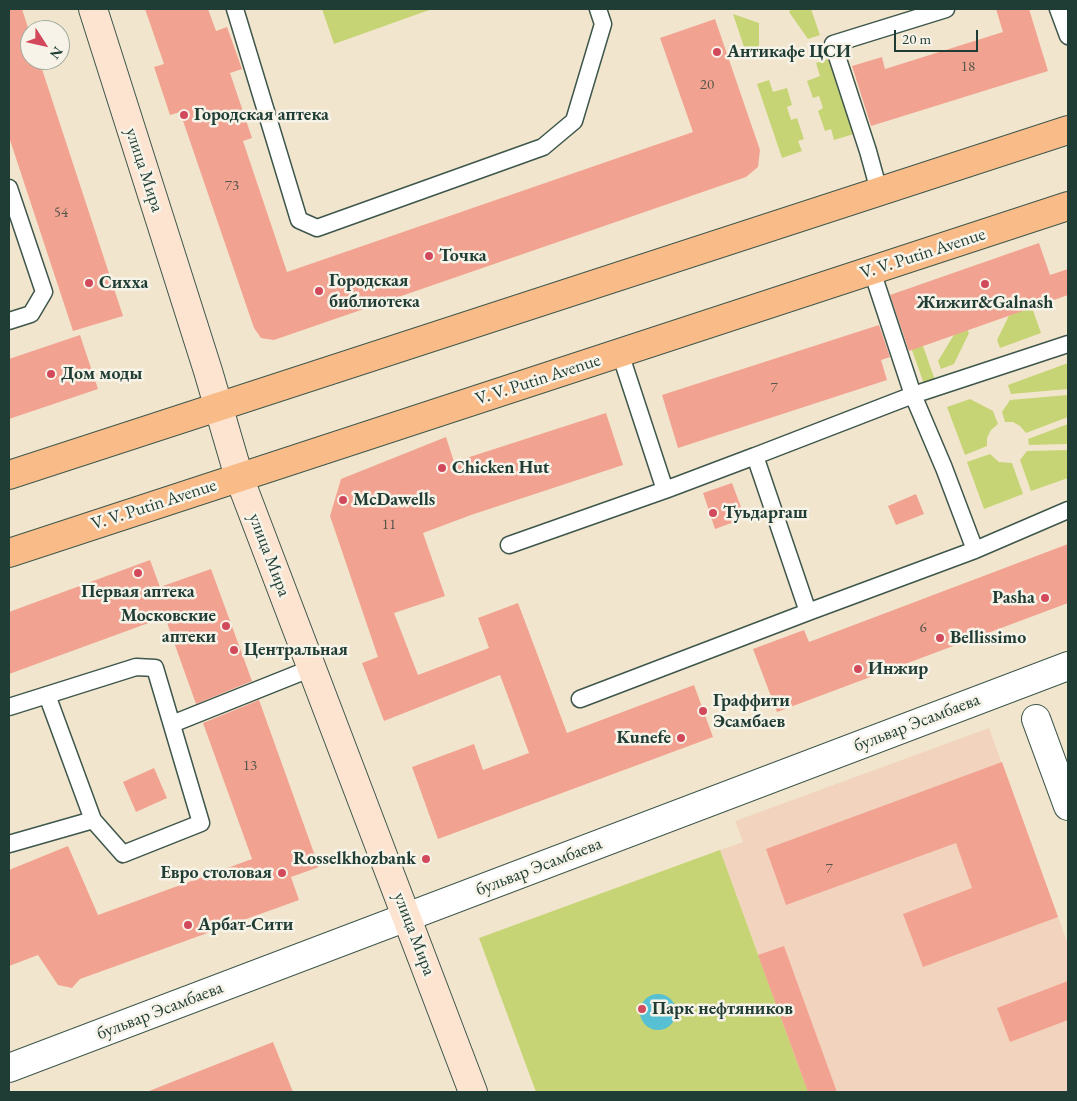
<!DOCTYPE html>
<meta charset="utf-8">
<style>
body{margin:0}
#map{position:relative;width:1077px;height:1101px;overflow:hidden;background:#f1e6cd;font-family:"EB Garamond",serif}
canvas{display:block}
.frame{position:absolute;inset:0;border:10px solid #1f3d34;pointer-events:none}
.north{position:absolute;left:20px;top:20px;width:50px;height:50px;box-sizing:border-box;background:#f7f3e8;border:1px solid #a1aaa0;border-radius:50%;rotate:125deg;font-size:14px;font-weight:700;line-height:20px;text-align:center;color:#1f3d34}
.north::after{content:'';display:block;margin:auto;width:18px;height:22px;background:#d1495b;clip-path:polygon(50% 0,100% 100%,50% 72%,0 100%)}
.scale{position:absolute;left:894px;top:30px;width:84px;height:22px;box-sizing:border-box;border:2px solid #1f3d34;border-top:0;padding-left:6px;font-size:15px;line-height:18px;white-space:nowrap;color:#1f3d34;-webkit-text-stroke:4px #f7f3e8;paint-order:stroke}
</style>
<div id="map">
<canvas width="1077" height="1101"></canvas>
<div class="frame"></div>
<div class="north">N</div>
<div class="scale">20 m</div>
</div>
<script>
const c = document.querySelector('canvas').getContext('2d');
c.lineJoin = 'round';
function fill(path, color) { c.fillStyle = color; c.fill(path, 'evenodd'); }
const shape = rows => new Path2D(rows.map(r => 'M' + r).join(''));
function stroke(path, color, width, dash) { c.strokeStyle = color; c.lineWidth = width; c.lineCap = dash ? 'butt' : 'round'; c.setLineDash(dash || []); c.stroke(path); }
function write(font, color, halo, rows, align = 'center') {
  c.font = font + ' "EB Garamond",serif'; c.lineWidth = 5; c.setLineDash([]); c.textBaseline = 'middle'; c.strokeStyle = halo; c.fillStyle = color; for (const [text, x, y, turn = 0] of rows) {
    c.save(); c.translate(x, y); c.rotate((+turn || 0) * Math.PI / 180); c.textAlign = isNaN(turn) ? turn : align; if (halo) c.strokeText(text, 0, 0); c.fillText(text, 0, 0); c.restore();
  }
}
fill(shape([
 [989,728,1068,944,1068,1090,1062,1092,808,1092,720,850,743,842,735,821]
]), '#f2d4be');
fill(shape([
 [322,9,432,9,334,44],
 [791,9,811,9,820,35,808,39,789,12],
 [733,14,759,23,759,56,748,59],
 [828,59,854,134,834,140,831,129,825,131,818,111,823,108,819,96,813,98,807,81,820,76,816,63],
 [769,80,773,92,787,88,792,105,787,107,791,120,797,118,804,139,798,141,802,151,782,158,757,84],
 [1024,285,1041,333,1000,348,997,340],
 [912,315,935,380,924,384,901,319],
 [963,320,969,333,954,364,941,369,938,361],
 [1068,363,1068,389,1011,394,1008,385],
 [1068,395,1068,417,1026,433,1020,426,1013,422,1005,422,1002,412,1010,400],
 [970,399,993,411,998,424,991,430,987,438,987,446,965,455,947,407],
 [1068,424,1068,444,1029,445,1028,439],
 [1068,450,1068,478,1031,491,1020,460,1027,451],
 [990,454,999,462,1012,463,1023,494,984,509,967,462],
 [720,850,808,1092,536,1092,479,938]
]), '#c7d475');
fill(shape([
 '640 1012a18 18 0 1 1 36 0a18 18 0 1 1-36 0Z'
]), '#57c1d3');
fill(shape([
 [9,9,22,9,30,34,30,60,39,60,123,316,73,331,9,137],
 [145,9,208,9,216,31,227,27,242,69,230,73,252,138,243,141,287,272,693,132,660,38,715,19,760,150,758,167,746,177,274,340,261,338,254,328,180,112,170,115,154,67,164,64],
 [996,9,1029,9,1048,71,871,126,852,66,882,57,885,69,1003,32],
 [1039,243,1050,275,1068,269,1068,295,909,351,890,295],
 [879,325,890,357,881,360,887,380,678,448,662,395],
 [80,335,98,389,9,419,9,359],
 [606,413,623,465,471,515,423,533,445,596,394,613,418,675,489,648,478,618,518,603,567,733,694,685,713,737,438,839,412,767,474,744,483,770,529,753,500,675,384,721,362,663,378,657,330,516,341,479,446,437,454,462],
 [732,483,745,518,715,529,703,493],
 [916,494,924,514,896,525,888,506],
 [1068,544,1068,603,777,712,753,649,804,630,809,642],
 [150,560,160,587,211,569,252,681,196,704,165,617,9,674,9,612],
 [259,700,319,867,291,877,299,900,80,979,72,988,58,985,38,955,9,966,9,870,68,846,98,915,252,859,203,723],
 [1002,762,1058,917,923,967,903,914,972,888,956,843,786,905,766,849],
 [154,768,167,798,136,812,123,782],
 [784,946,837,1092,808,1092,758,955],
 [1068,981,1068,1020,1010,1042,997,1008],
 [273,1042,293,1092,149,1092,149,1091]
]), '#f2a291');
const lane = shape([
 [235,9,299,220,317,228,543,147,574,121,603,24,598,9],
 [1058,9,1068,36],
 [9,188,44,292,31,314,9,321],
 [879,191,868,151,833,44,946,9],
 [872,271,913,395,1068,344],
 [620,353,665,490],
 [509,545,665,490,755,456],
 [975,550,944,468,913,395,755,456,808,612,975,550,1068,510],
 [47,695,93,820],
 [580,699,808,612],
 [9,707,136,667,155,668,201,823,123,854,93,820,9,844],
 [172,724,312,668]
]);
const street = shape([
 [1036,719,1068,806],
 [9,1068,1068,666]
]);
const secondary = shape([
 [93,9,208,371,239,477,473,1092]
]);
const primary = shape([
 [9,475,1068,130],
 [9,553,1068,206]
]);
stroke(lane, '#3e564b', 19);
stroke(street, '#3e564b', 30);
stroke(secondary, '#3e564b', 30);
stroke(primary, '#3e564b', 30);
stroke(lane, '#fff', 16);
stroke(street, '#fff', 28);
stroke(secondary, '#fde4d0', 28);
stroke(primary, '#f9bc89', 28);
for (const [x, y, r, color] of [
 [717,52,5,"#d1495b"],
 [184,115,5,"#d1495b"],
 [429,256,5,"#d1495b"],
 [89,283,5,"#d1495b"],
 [985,284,5,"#d1495b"],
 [319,291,5,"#d1495b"],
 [51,374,5,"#d1495b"],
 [442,468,5,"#d1495b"],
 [343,500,5,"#d1495b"],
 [713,513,5,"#d1495b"],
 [138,573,5,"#d1495b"],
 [1045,598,5,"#d1495b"],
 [226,626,5,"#d1495b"],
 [940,638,5,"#d1495b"],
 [234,650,5,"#d1495b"],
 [858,669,5,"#d1495b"],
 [703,711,5,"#d1495b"],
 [681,738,5,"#d1495b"],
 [426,859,5,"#d1495b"],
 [282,873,5,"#d1495b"],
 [188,925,5,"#d1495b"],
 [642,1009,5,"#d1495b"]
]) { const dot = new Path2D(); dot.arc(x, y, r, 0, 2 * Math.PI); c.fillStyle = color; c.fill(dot); stroke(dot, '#f7f3e8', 2); }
write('15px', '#54564b', null, [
 ["18",968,67],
 ["20",707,85],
 ["73",232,186],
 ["54",61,213],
 ["7",774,388],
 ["11",389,525],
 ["6",923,628],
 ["13",250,766],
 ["7",829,869]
]);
write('bold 18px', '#1f3d34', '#f7f3e8', [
 ["Антикафе ЦСИ",727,52],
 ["Городская аптека",194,115],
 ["Точка",439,256],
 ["Городская",329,281],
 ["библиотека",329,302],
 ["Сихха",99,283],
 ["Жижиг&Galnash",985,303,"center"],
 ["Дом моды",61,374],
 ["Chicken Hut",452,468],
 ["McDawells",353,500],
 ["Туьдаргаш",723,513],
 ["Первая аптека",138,592,"center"],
 ["Pasha",1035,598,"right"],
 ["Московские",216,616,"right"],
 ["аптеки",216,637,"right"],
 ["Bellissimo",950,638],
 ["Центральная",244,650],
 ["Инжир",868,669],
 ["Граффити",713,701],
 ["Эсамбаев",713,722],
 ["Kunefe",671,738,"right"],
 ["Rosselkhozbank",416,859,"right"],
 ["Евро столовая",272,873,"right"],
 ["Арбат-Сити",198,925],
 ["Парк нефтяников",652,1009]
], 'left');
write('18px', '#1f3d34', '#f7f3e8', [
 ["улица Мира",144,170,72],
 ["V. V. Putin Avenue",923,254,-18],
 ["V. V. Putin Avenue",538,380,-18],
 ["V. V. Putin Avenue",154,505,-18],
 ["улица Мира",269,555,69],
 ["бульвар Эсамбаева",917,723,-21],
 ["бульвар Эсамбаева",539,867,-21],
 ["улица Мира",414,934,69],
 ["бульвар Эсамбаева",160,1011,-21]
]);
</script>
